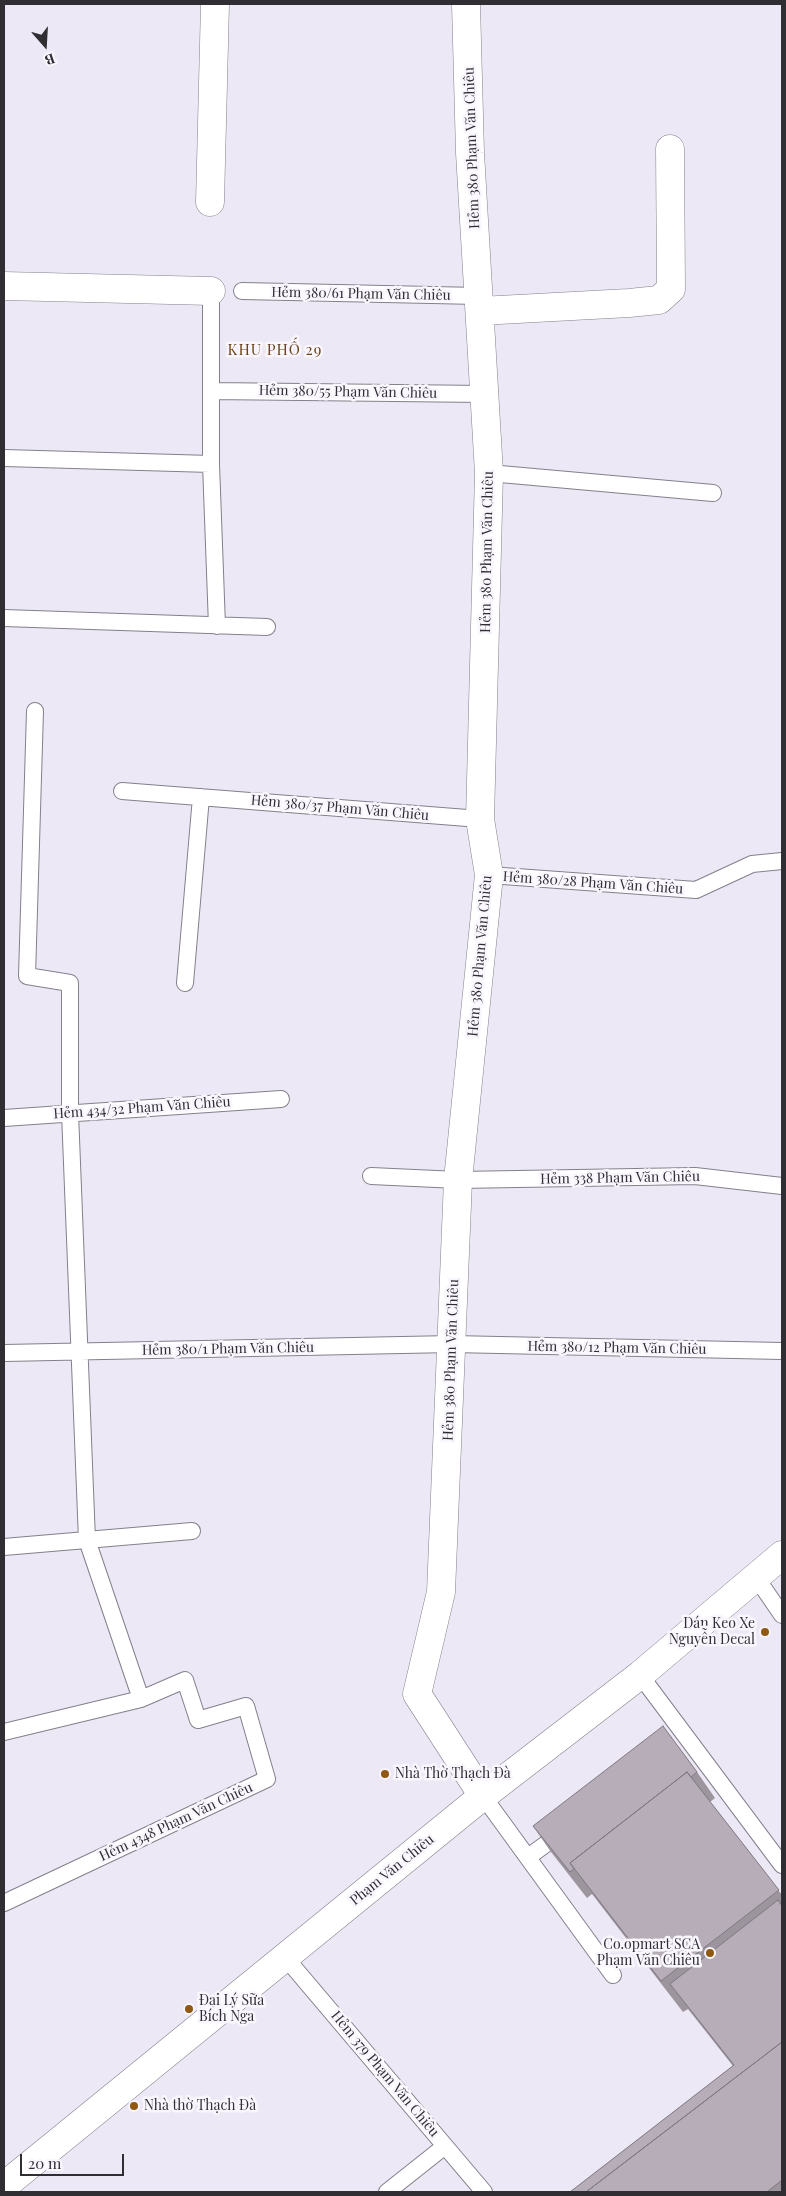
<!DOCTYPE html>
<meta charset="utf-8">
<style>
body{margin:0}
#map{position:relative;width:786px;height:2196px;overflow:hidden;background:#ede8f5;font-family:"Playfair Display",serif}
canvas{display:block}
.frame{position:absolute;inset:0;border:5px solid #302e33;pointer-events:none}
.north{position:absolute;left:20px;top:20px;width:50px;height:50px;-webkit-text-stroke:4px #f9f6fe;paint-order:stroke;rotate:161deg;font-size:14px;font-weight:700;line-height:20px;text-align:center;color:#302e33}
.north::after{content:'';display:block;margin:auto;width:18px;height:22px;background:#302e33;clip-path:polygon(50% 0,100% 100%,50% 72%,0 100%)}
.scale{position:absolute;left:20px;top:2154px;width:104px;height:22px;box-sizing:border-box;border:2px solid #302e33;border-top:0;padding-left:6px;font-size:15px;line-height:18px;white-space:nowrap;color:#302e33;-webkit-text-stroke:4px #f9f6fe;paint-order:stroke}
</style>
<div id="map">
<canvas width="786" height="2196"></canvas>
<div class="frame"></div>
<div class="north">B</div>
<div class="scale">20 m</div>
</div>
<script>
const c = document.querySelector('canvas').getContext('2d');
c.lineJoin = 'round';
const shape = rows => new Path2D(rows.map(r => 'M' + r).join(''));
function stroke(path, color, width, dash) { c.strokeStyle = color; c.lineWidth = width; c.lineCap = dash ? 'butt' : 'round'; c.setLineDash(dash || []); c.stroke(path); }
function fill(path, color) { c.fillStyle = color; c.fill(path, 'evenodd'); }
function write(font, color, halo, rows, align = 'center') {
  c.font = font + ' "Playfair Display",serif'; c.lineWidth = 5; c.setLineDash([]); c.textBaseline = 'middle'; c.strokeStyle = halo; c.fillStyle = color; for (const [text, x, y, turn = 0] of rows) {
    c.save(); c.translate(x, y); c.rotate((+turn || 0) * Math.PI / 180); c.textAlign = isNaN(turn) ? turn : align; if (halo) c.strokeText(text, 0, 0); c.fillText(text, 0, 0); c.restore();
  }
}
const service = shape([
 [211,291,211,464,217,626],
 [242,291,479,296],
 [211,391,485,394],
 [4,458,211,464],
 [489,473,713,493],
 [4,618,267,627],
 [35,711,27,976,70,983,70,1113,87,1540,141,1699],
 [122,791,480,819],
 [489,875,696,890,752,864,782,861],
 [185,983,201,797],
 [4,1118,281,1099],
 [371,1176,458,1180,695,1176,782,1186],
 [4,1353,452,1344,782,1351],
 [4,1547,192,1531],
 [756,1577,782,1615],
 [640,1675,782,1865],
 [4,1732,141,1699,185,1680,198,1720,246,1706,267,1779,4,1903],
 [483,1796,613,1975],
 [528,1857,564,1831],
 [285,1957,484,2192],
 [387,2192,445,2146]
]);
const minor = shape([
 [466,4,470,153,489,473,480,819,489,875,458,1180,441,1592,417,1694,483,1796],
 [210,202,215,4],
 [4,286,211,291],
 [480,311,629,303,659,300,671,289,670,149]
]);
const secondary = shape([
 [4,2186,483,1796,640,1675,782,1555]
]);
stroke(service, '#847f8b', 18);
stroke(minor, '#847f8b', 29);
stroke(secondary, '#847f8b', 29);
stroke(service, '#fff', 16);
stroke(minor, '#fff', 28);
stroke(secondary, '#fff', 28);
fill(shape([
 [697,1772,715,1798,710,1802,782,1895,782,2192,570,2192,733,2066,688,2009,683,2012,592,1894,587,1898,551,1852,533,1826]
]), '#9d959e');
const building = shape([
 [663,1726,697,1772,691,1777,687,1772,570,1863,574,1869,570,1872,533,1826,663,1726],
 [687,1772,779,1890,661,1981,570,1863,687,1772],
 [778,1900,782,1906,782,2042,586,2192,570,2192,734,2065,670,1984,778,1900],
 [782,2042,782,2180,767,2192,586,2192,782,2042]
]);
fill(building, '#b6adb8');
stroke(building, '#7f7981', 1);
for (const [x, y, r, color] of [
 [765,1632,5,"#905811"],
 [385,1774,5,"#905811"],
 [710,1953,5,"#905811"],
 [189,2009,5,"#905811"],
 [134,2106,5,"#905811"]
]) { const dot = new Path2D(); dot.arc(x, y, r, 0, 2 * Math.PI); c.fillStyle = color; c.fill(dot); stroke(dot, '#f9f6fe', 2); }
write('14px', '#302e33', '#f9f6fe', [
 ["Hẻm 380 Phạm Văn Chiêu",472,148,-92],
 ["Hẻm 380/61 Phạm Văn Chiêu",361,294,1],
 ["Hẻm 380/55 Phạm Văn Chiêu",348,392,1],
 ["Hẻm 380 Phạm Văn Chiêu",487,552,-89],
 ["Hẻm 380/37 Phạm Văn Chiêu",340,808,5],
 ["Hẻm 380/28 Phạm Văn Chiêu",593,883,4],
 ["Hẻm 380 Phạm Văn Chiêu",480,956,-85],
 ["Hẻm 434/32 Phạm Văn Chiêu",142,1108,-4],
 ["Hẻm 338 Phạm Văn Chiêu",620,1178,-1],
 ["Hẻm 380/12 Phạm Văn Chiêu",617,1348,1],
 ["Hẻm 380/1 Phạm Văn Chiêu",228,1349,-1],
 ["Hẻm 380 Phạm Văn Chiêu",451,1360,-88],
 ["Hẻm 4348 Phạm Văn Chiêu",176,1822,-25],
 ["Phạm Văn Chiêu",392,1870,-39],
 ["Hẻm 379 Phạm Văn Chiêu",385,2074,50]
]);
write('14px', '#302e33', '#f9f6fe', [
 ["Dán Keo Xe",755,1624,"right"],
 ["Nguyễn Decal",755,1640,"right"],
 ["Nhà Thờ Thạch Đà",395,1774],
 ["Co.opmart SCA",700,1945,"right"],
 ["Phạm Văn Chiêu",700,1961,"right"],
 ["Đại Lý Sữa",199,2001],
 ["Bích Nga",199,2017],
 ["Nhà thờ Thạch Đà",144,2106]
], 'left');
c.letterSpacing = '1px';
write('15px', '#6c4417', '#f9f6fe', [
 ["KHU PHỐ 29",275,350]
]);
c.letterSpacing = '0px';
</script>
